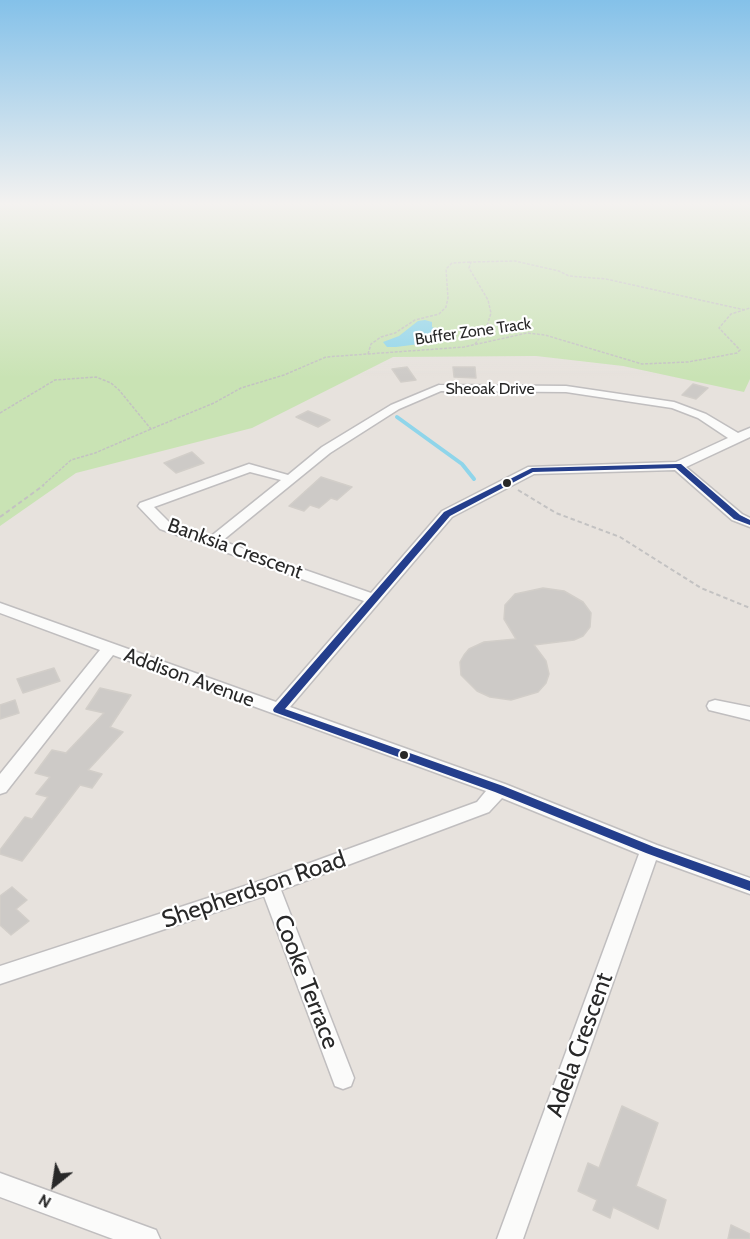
<!DOCTYPE html>
<style>
body{margin:0}
#map{position:relative;width:750px;height:1239px;overflow:hidden;background:#e7e2dd;font-family:Cabin,sans-serif}
canvas{display:block}
.north{position:absolute;left:24px;top:1155px;width:60px;height:60px;-webkit-text-stroke:4px #fff;paint-order:stroke;rotate:210deg;font-size:16px;font-weight:700;line-height:24px;text-align:center;color:#282828}
.north::after{content:'';display:block;margin:auto;width:21px;height:27px;background:#282828;clip-path:polygon(50% 0,100% 100%,50% 72%,0 100%)}
</style>
<div id="map">
<canvas width="750" height="1239"></canvas>
<div class="north">N</div>
</div>
<script>
const c = document.querySelector('canvas').getContext('2d');
c.lineJoin = 'round';
function fill(path, color) { c.fillStyle = color; c.fill(path, 'evenodd'); }
const shape = rows => new Path2D(rows.map(r => 'M' + r).join(''));
function stroke(path, color, width, dash) { c.strokeStyle = color; c.lineWidth = width; c.lineCap = dash ? 'butt' : 'round'; c.setLineDash(dash || []); c.stroke(path); }
function write(font, color, halo, rows, align = 'center') {
  c.font = font + ' Cabin,sans-serif'; c.lineWidth = 4.5; c.setLineDash([]); c.textBaseline = 'middle'; c.strokeStyle = halo; c.fillStyle = color; for (const [text, x, y, turn = 0] of rows) {
    c.save(); c.translate(x, y); c.rotate((+turn || 0) * Math.PI / 180); c.textAlign = isNaN(turn) ? turn : align; if (halo) c.strokeText(text, 0, 0); c.fillText(text, 0, 0); c.restore();
  }
}
fill(shape([
 [0,204,750,204,750,379,744,392,623,366,536,356,393,357,252,428,76,473,0,526]
]), '#c9e3b4');
fill(shape([
 [425,320,432,322,432,327,441,331,440,338,435,342,396,347,387,347,383,342,399,336,418,321]
]), '#8fd5ea');
stroke(shape([
 [397,417,462,464,474,479]
]), '#8fd5ea', 4);
const building = shape([
 [407,367,416,380,401,382,392,369,407,367],
 [453,367,475,367,476,378,454,377,453,367],
 [693,384,708,388,696,399,682,395,693,384],
 [308,411,326,418,330,420,318,427,296,417,308,411],
 [192,452,204,463,176,473,164,463,192,452],
 [321,477,352,487,337,500,331,498,319,508,310,505,304,511,289,506,321,477],
 [543,588,564,591,583,602,591,613,590,627,583,636,574,640,534,645,546,661,549,674,546,683,538,692,511,700,490,697,477,691,461,675,460,662,464,655,469,649,484,642,516,639,504,619,505,605,515,594,543,588],
 [54,668,60,681,23,693,17,679,54,668],
 [100,688,131,695,110,727,123,732,88,770,102,774,92,788,80,785,22,861,0,854,0,850,25,817,32,819,48,797,36,794,50,777,35,773,52,750,66,753,104,713,86,709,100,688],
 [15,700,19,713,0,719,0,705,15,700],
 [12,887,27,900,16,909,29,921,11,935,0,925,0,896,12,887],
 [622,1106,658,1123,636,1186,666,1200,658,1229,613,1207,610,1218,593,1210,597,1200,578,1191,588,1163,599,1168,622,1106],
 [731,1225,750,1234,750,1239,728,1239,731,1225]
]);
fill(building, '#cdcac7');
stroke(building, '#d2cec9', 1.5);
const street = shape([
 [439,385,566,386,674,402,706,414,738,433,750,428,750,437,686,467,742,514,750,518,750,527,732,520,675,470,534,474,452,517,290,707,505,784,657,845,750,878,750,894,656,860,523,1239,497,1239,639,854,502,798,489,812,281,890,354,1078,351,1086,343,1089,335,1086,332,1078,264,896,0,984,0,966,266,879,477,802,486,791,113,655,6,792,0,794,0,774,100,650,0,613,0,603,276,702,364,601,160,529,138,506,140,503,249,464,288,475,322,447,391,405,439,385],
 [441,391,566,392,672,408,698,418,728,438,676,462,528,467,442,511,371,593,222,541,330,453,399,409,441,391],
 [250,472,281,480,210,537,170,523,154,507,250,472],
 [715,700,750,707,750,720,709,710,707,706,709,702,715,700],
 [0,1173,156,1230,160,1239,113,1239,0,1197,0,1173]
]);
stroke(street, '#c0bebf', 3);
stroke(shape([
 [475,344,486,329,491,313,488,300,469,268,471,262,515,261,559,271,569,276,606,279,745,310],
 [368,354,371,344,381,337,395,333,415,320,439,314,446,307,448,298,446,269,452,263,471,262],
 [0,413,55,380,96,377,111,383,119,390,151,429,214,403,241,388,284,375,326,357,464,347,527,333,545,335,642,364,688,362,737,353,740,350,719,328,731,314,750,308],
 [42,486,71,460,95,453,151,429]
]), '#c3c2c2', 1.5, [3, 1.5]);
stroke(shape([
 [518,490,556,513,620,537,701,588,750,608],
 [0,517,44,485]
]), '#c3c2c2', 2, [4.5, 3]);
fill(street, '#fbfbfa');
fill(shape([
 [678,464,681,464,740,515,750,520,750,525,734,519,676,468,533,472,450,516,285,709,503,786,654,847,750,881,750,891,646,853,495,792,274,712,273,710,274,708,444,512,532,468,678,464]
]), '#243e8c');
const sky = c.createLinearGradient(0, 0, 0, 378);
sky.addColorStop(0, '#84c1e9');
sky.addColorStop(0.54, '#f4f2f0');
sky.addColorStop(1, '#f4f2f000');
c.fillStyle = sky;
c.fillRect(0, 0, 750, 378);
for (const [x, y, r, color] of [
 [507,483,5,"#282828"],
 [404,755,5,"#282828"]
]) { const dot = new Path2D(); dot.arc(x, y, r, 0, 2 * Math.PI); c.fillStyle = color; c.fill(dot); stroke(dot, '#fff', 2); }
write('16px', '#282828', '#fff', [
 ["Buffer Zone Track",473,332,-8],
 ["Sheoak Drive",490,389]
]);
write('20px', '#282828', '#fff', [
 ["Banksia Crescent",235,549,20],
 ["Addison Avenue",189,678,20]
]);
write('24px', '#282828', '#fff', [
 ["Shepherdson Road",254,890,-19],
 ["Cooke Terrace",306,982,69],
 ["Adela Crescent",580,1045,-70]
]);
</script>
